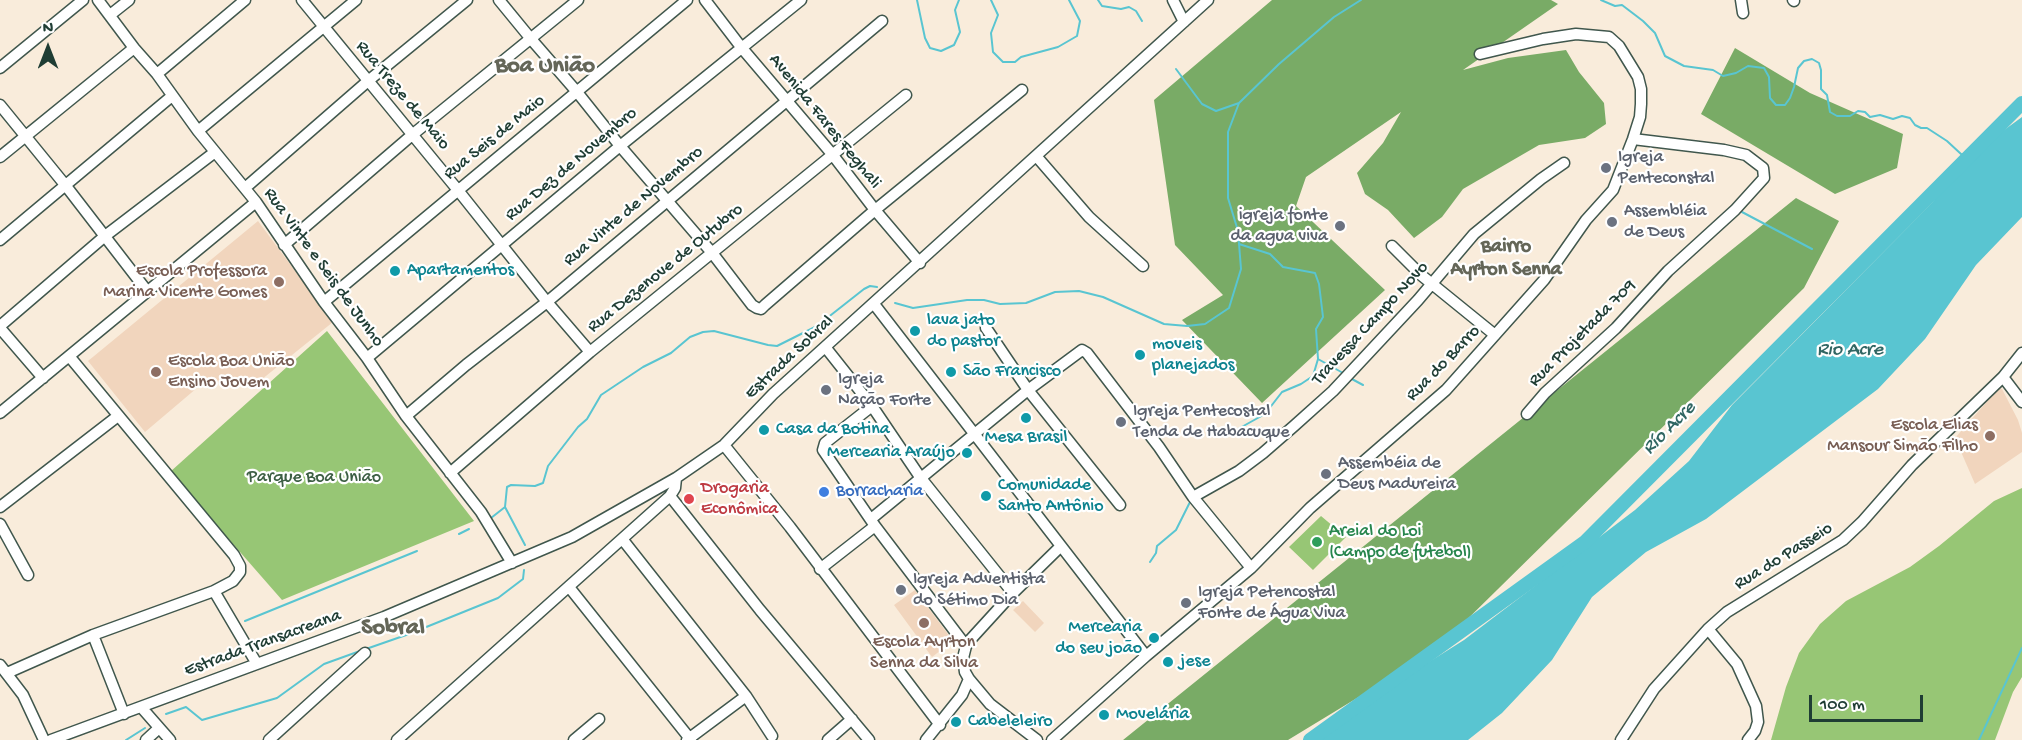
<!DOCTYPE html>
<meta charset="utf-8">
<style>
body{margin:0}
#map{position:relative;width:2022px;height:740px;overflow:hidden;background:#f9ecdb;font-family:"Gochi Hand",sans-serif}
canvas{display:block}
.north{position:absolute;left:18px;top:18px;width:60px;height:60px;-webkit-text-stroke:4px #fff;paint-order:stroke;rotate:0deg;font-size:16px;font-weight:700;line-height:24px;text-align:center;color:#1f3d34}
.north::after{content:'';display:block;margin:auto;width:21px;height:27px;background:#1f3d34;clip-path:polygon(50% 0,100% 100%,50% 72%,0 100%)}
.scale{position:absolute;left:1809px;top:695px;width:114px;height:27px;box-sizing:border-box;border:3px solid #1f3d34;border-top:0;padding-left:8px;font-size:18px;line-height:21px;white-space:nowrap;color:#1f3d34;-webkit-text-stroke:4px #fff;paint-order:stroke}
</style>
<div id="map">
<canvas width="2022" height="740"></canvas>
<div class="north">N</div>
<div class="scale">100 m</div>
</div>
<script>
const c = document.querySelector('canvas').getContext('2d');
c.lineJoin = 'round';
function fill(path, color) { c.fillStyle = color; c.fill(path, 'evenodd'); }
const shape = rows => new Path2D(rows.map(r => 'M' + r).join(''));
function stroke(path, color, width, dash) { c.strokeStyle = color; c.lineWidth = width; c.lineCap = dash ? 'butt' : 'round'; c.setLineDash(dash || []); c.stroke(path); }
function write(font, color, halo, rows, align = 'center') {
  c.font = font + ' "Gochi Hand",sans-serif'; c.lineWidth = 4.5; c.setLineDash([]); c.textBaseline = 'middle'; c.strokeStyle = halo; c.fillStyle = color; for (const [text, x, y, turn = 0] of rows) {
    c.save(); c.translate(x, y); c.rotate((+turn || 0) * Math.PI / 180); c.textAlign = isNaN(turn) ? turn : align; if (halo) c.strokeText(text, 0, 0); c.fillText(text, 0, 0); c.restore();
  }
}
fill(shape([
 [258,221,333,322,256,384,204,382,145,432,88,361],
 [1999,388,2002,389,2018,420,2022,433,2022,452,1975,484,1955,438],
 [915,590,953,641,932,657,894,605],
 [1023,601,1044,623,1035,632,1013,610]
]), '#f1d5bd');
fill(shape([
 [327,331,474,521,282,600,170,472],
 [2022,488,2022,677,2013,692,1995,740,1771,740,1786,687,1799,653,1820,624,1846,601,1910,567,1939,546,1994,501],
 [1321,516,1346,537,1313,570,1289,547]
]), '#97c675');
fill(shape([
 [1272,0,1551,0,1558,4,1463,70,1508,58,1566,50,1579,72,1604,103,1606,124,1585,138,1539,145,1463,189,1442,217,1414,238,1388,210,1365,194,1357,173,1383,143,1401,112,1306,177,1296,206,1385,290,1262,403,1182,320,1223,295,1175,245,1154,100],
 [1735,48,1810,93,1903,134,1897,168,1835,194,1701,114],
 [1796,198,1839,221,1804,288,1436,650,1288,740,1123,740]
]), '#79ab66');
fill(shape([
 [2022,117,2022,217,1976,265,1925,339,1878,389,1706,519,1646,552,1592,597,1552,660,1502,713,1468,740,1305,740,1464,640,1635,510,1689,461,1732,405,1932,203,1970,155]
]), '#59c5d1');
stroke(shape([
 [917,0,925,38,930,48,941,51,954,45,960,32,955,10,959,0],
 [991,0,998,15,991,33,993,52,1003,62,1015,62,1021,57,1058,47,1077,36,1080,21,1069,0],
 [1098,0,1102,6,1121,9,1129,7,1136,11,1142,21],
 [1601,0,1615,6,1622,5,1643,21,1655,33,1665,56,1684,66,1713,70,1723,76,1736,73,1748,66,1764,68,1769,77,1770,98,1776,105,1785,105,1790,98,1794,87,1798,68,1804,61,1812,59,1819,63,1821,70,1821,89,1827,95,1830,112,1837,116,1850,116,1858,111,1865,112,1870,117,1880,115,1893,119,1902,116,1910,118,1915,125,1921,128,1927,128,1947,141,1961,154,1970,155],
 [1176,69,1202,104,1216,111,1239,103],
 [1742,212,1812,249],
 [895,303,913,308,967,300,984,300,1000,304,1026,303,1055,292,1079,291,1103,297,1164,324,1187,326,1205,324,1229,308,1241,269,1238,231,1228,198,1228,132,1239,103,1279,64,1334,17,1361,0],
 [1318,359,1343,373],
 [1350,378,1363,385],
 [1238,429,1265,414,1282,392,1301,384,1313,376,1318,359,1316,329,1323,317,1319,284,1315,273,1283,267,1270,254,1239,244],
 [491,518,505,507],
 [459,534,469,529],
 [525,545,505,507,507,487,511,485,535,486,543,483,548,466,578,427,587,419,601,395,643,367,671,353,690,337,703,332,714,331,768,345,777,346,817,326,864,289,870,286,877,287],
 [1150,562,1156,553,1157,546,1176,530,1190,502],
 [245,621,417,551],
 [366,649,409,634,498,598,523,579,524,570],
 [166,714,186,707,202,720,277,698,324,664,360,651],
 [126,740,145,728],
 [1979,740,2022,648]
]), '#59c5d1', 2);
stroke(shape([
 [1310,740,1585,542,2022,103]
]), '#59c5d1', 14);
const minor = shape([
 [98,0,134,48,157,74,198,131,256,202,324,302,367,358,406,416,481,512,512,563],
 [302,0,457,189,547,302,590,352],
 [499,0,531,39,577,92,620,146,713,254,752,305,757,308,761,309,765,305,875,210,1022,90],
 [705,0,741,47,832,154,875,210,920,263],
 [1173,0,1184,22],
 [1741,0,1743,13],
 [1793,0,1794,1],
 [110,15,129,0],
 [0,68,83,0],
 [157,74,245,0],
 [0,105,66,186,147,291],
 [198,131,356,0],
 [0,157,134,48],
 [1037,157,1089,217,1143,266],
 [245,188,368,81,467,0],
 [0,240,172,96],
 [284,245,412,135,578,0],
 [1392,246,1421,275,1495,335],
 [324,302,687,0],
 [874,304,1146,656],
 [0,326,105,236,215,152],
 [0,328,43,378],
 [986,328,1028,390,1120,505],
 [826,348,872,406,920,477,1013,593],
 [367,358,620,146,801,0],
 [2003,377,2022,402],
 [872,406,825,443,823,450,875,526,966,646],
 [0,413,256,202],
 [1527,414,1545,393,1616,328,1668,271,1735,210,1764,178,1763,168,1746,155,1724,150,1633,139],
 [406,416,466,365,547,302,882,21],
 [724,445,790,527,940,725],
 [450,473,590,352,906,95],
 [670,496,760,610,869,740],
 [1193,497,1239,471,1263,453,1294,426,1333,391,1418,300,1474,234,1541,179,1564,163],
 [0,507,118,416],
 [871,519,1028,390,1082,350,1087,353,1159,447,1193,497,1251,568],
 [0,524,28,575],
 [623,540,746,696,772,736],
 [820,569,875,526],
 [569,587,691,740],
 [214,591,257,664],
 [1708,629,1737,664,1756,706,1758,722,1755,731,1748,740],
 [93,635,124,714],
 [0,665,23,695,44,740],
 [7,673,93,635,214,591,233,581,240,572,240,566,234,555,69,356],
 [141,707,170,740],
 [51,740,384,617,572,537,676,478,724,445,773,394,1208,0],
 [146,740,159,728],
 [269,740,365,653],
 [397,740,670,496,675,488,676,478],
 [574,740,599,719],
 [687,740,746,696],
 [828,740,852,719],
 [926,740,962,695,969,679],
 [1037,740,990,704,969,679,965,672,963,658,966,646,971,639,1013,593,1061,546],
 [1052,740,1146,656,1251,568,1310,508,1446,390,1544,280,1586,220,1613,190,1633,139,1640,117,1641,104,1641,89,1638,77,1619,46,1609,37,1576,34,1543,39,1480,54],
 [1621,740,1654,689,1708,629,1727,612,1843,540,1862,522,1912,465,2003,377,2022,353]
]);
stroke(minor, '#40574d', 13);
stroke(minor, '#fff', 10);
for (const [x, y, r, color] of [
 [1606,168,6,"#6b7280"],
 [1612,222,6,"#6b7280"],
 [1340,226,6,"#6b7280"],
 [395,271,6,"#0f9aa8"],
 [279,282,6,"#8d6e63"],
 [915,331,6,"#0f9aa8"],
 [1140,355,6,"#0f9aa8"],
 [156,372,6,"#8d6e63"],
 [951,372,6,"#0f9aa8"],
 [826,390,6,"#6b7280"],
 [1026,418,6,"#0f9aa8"],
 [1121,422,6,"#6b7280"],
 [764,430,6,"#0f9aa8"],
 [1990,436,6,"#8d6e63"],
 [967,453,6,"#0f9aa8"],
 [1326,474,6,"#6b7280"],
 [824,492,6,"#3f7fe0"],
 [986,496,6,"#0f9aa8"],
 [689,499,6,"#e0444e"],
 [1317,542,6,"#2e9e5b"],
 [901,590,6,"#6b7280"],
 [1186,603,6,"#6b7280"],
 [924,623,6,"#8d6e63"],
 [1154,638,6,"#0f9aa8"],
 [1168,662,6,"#0f9aa8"],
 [1104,715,6,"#0f9aa8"],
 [956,722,6,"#0f9aa8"]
]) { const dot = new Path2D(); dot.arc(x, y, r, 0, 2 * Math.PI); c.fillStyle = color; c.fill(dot); stroke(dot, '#fff', 2); }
write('18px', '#1f3d34', '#fff', [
 ["Rua Treze de Maio",402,96,50],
 ["Avenida Fares Feghali",824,122,51],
 ["Rua Seis de Maio",495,138,-39],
 ["Rua Dez de Novembro",572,165,-40],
 ["Rua Vinte de Novembro",634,207,-40],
 ["Rua Vinte e Seis de Junho",323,268,54],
 ["Rua Dezenove de Outubro",666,269,-39],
 ["Travessa Campo Novo",1371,324,-47],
 ["Rua Projetada 709",1583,334,-45],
 ["Estrada Sobral",790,358,-43],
 ["Rua do Barro",1444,364,-46],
 ["Rua do Passeio",1784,557,-32],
 ["Estrada Transacreana",263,644,-20]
]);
write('18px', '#5b616d', '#fff', [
 ["Igreja",1618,158],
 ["Penteconstal",1618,179],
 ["Assembléia",1624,212],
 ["de Deus",1624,233],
 ["igreja fonte",1328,216,"right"],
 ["da agua viva",1328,237,"right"],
 ["Igreja",838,380],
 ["Nação Forte",838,401],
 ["Igreja Pentecostal",1133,412],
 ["Tenda de Habacuque",1133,433],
 ["Assembéia de",1338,464],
 ["Deus Madureira",1338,485],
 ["Igreja Adventista",913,580],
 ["do Sétimo Dia",913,601],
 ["Igreja Petencostal",1198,593],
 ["Fonte de Água Viva",1198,614]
], 'left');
write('18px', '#0d838f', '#fff', [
 ["Apartamentos",407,271],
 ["lava jato",927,321],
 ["do pastor",927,342],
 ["moveis",1152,345],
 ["planejados",1152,366],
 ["São Francisco",963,372],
 ["Casa da Botina",776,430],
 ["Mesa Brasil",1026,438,"center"],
 ["Mercearia Araújo",955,453,"right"],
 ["Comunidade",998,486],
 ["Santo Antônio",998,507],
 ["Mercearia",1142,628,"right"],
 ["do seu joão",1142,649,"right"],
 ["jese",1180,662],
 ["Movelária",1116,715],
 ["Cabeleleiro",968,722]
], 'left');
write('18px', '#785e54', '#fff', [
 ["Escola Professora",267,272],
 ["Marina Vicente Gomes",267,293],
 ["Escola Boa União",168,362,"left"],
 ["Ensino Jovem",168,383,"left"],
 ["Escola Elias",1978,426],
 ["Mansour Simão Filho",1978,447],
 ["Escola Ayrton",924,643,"center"],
 ["Senna da Silva",924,664,"center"]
], 'right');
write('18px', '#3d5f44', '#fff', [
 ["Parque Boa União",314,478]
]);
write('18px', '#be3a42', '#fff', [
 ["Drogaria",701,489],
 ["Econômica",701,510]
], 'left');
write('18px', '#366cbe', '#fff', [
 ["Borracharia",836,492]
], 'left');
write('18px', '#27864d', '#fff', [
 ["Areial do Loi",1329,532],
 ["(Campo de futebol)",1329,553]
], 'left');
write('bold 20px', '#646658', '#fff', [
 ["Bairro",1506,248],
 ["Ayrton Senna",1506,271]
]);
write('italic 20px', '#306663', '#fff', [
 ["Rio Acre",1850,351],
 ["Río Acre",1670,429,-45]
]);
write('bold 24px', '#646658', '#fff', [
 ["Boa União",545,67],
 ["Sobral",393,629]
]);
</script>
